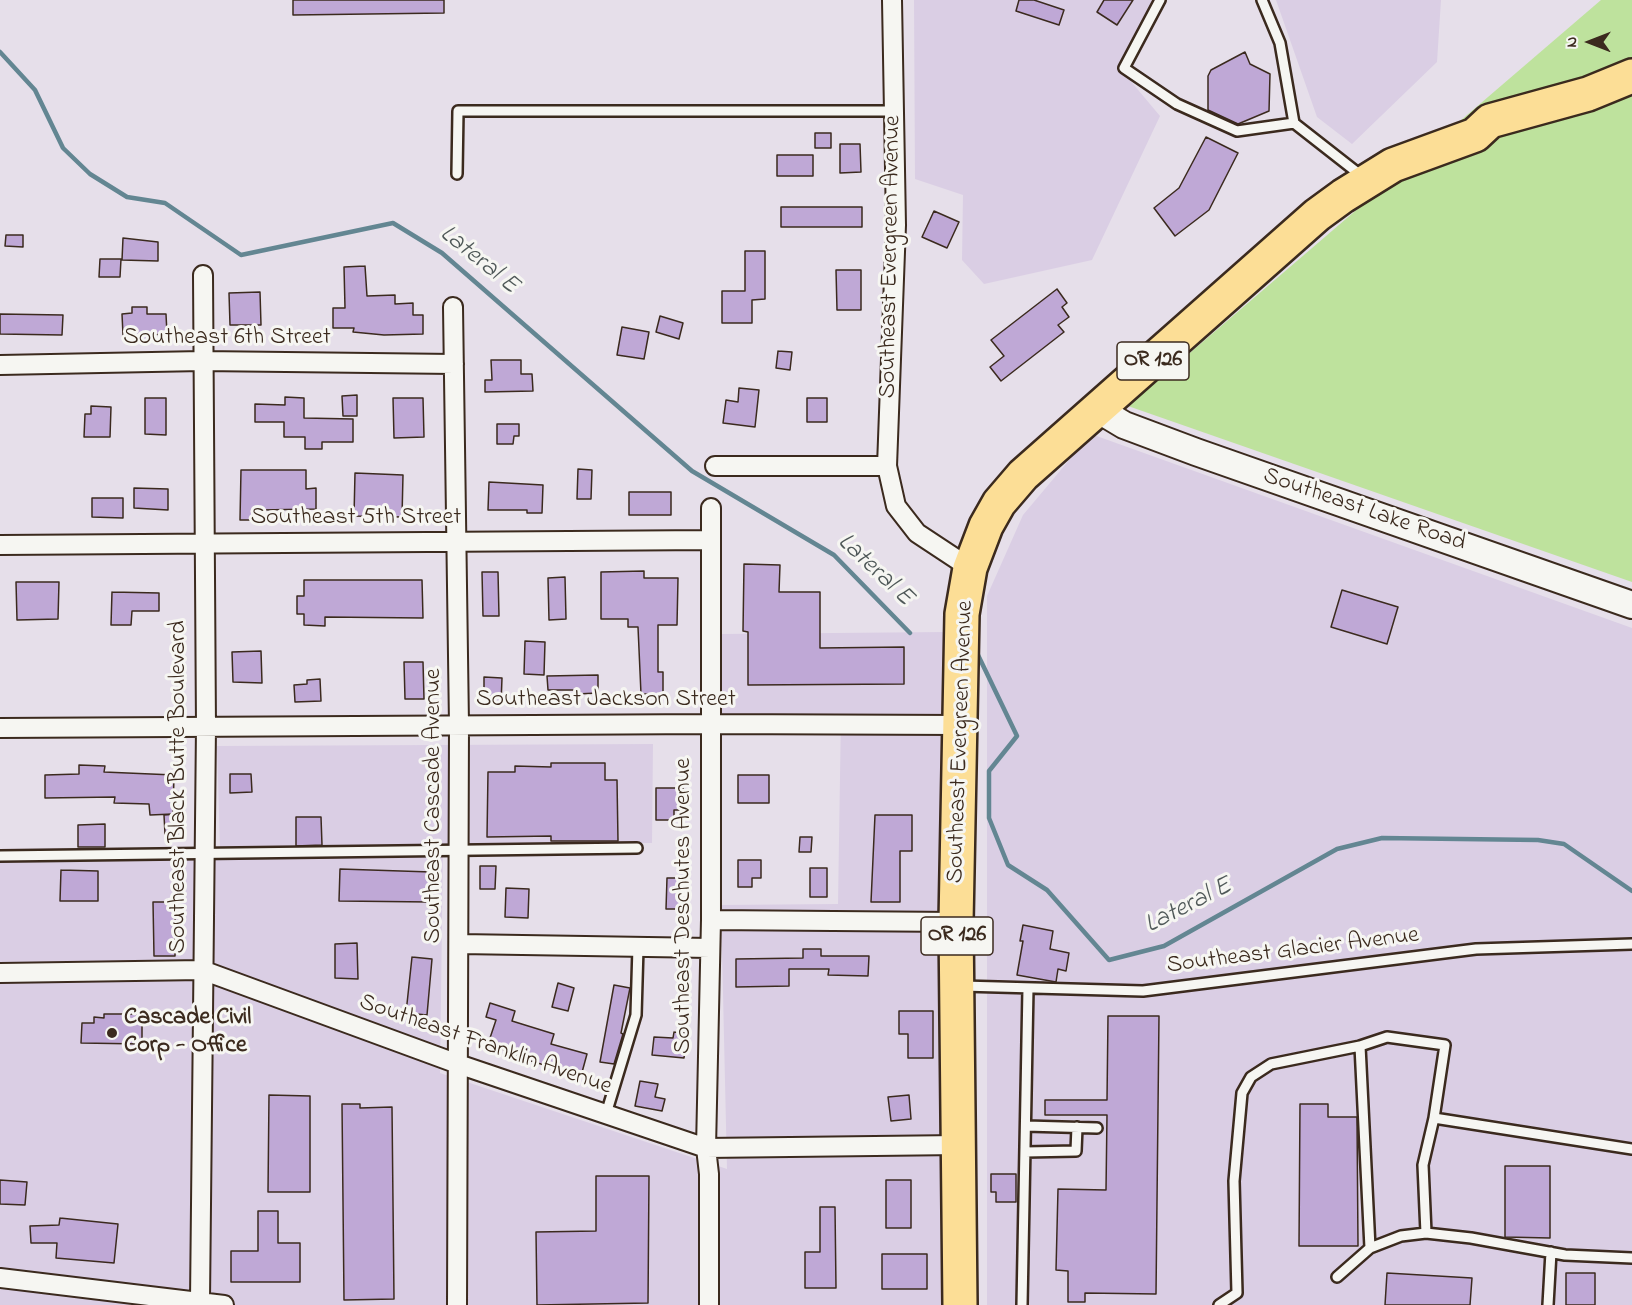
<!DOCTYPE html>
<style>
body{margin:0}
#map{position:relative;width:1632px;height:1305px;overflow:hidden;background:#e6dfea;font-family:"Indie Flower",sans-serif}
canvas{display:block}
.north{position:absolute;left:1560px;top:12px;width:60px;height:60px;-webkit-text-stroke:4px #f6f6f2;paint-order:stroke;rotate:270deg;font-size:16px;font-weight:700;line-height:24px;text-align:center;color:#3b2a1e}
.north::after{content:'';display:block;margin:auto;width:21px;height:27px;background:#3b2a1e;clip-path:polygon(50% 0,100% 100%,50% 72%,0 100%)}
</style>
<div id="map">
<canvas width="1632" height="1305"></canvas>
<div class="north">N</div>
</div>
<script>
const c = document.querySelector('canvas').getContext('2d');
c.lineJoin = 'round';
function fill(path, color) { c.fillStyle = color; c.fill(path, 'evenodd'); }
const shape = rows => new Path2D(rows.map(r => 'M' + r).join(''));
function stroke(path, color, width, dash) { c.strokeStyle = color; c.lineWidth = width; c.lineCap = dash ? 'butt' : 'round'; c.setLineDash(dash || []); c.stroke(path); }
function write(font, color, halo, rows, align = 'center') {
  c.font = font + ' "Indie Flower",sans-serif'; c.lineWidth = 6; c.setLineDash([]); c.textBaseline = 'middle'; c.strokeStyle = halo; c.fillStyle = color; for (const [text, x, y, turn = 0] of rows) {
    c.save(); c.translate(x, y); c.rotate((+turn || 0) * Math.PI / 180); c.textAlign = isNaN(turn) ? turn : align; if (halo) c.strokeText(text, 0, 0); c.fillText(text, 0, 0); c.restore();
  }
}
fill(shape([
 [914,0,1153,0,1118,66,1160,116,1092,260,984,284,962,260,963,195,915,179],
 [1276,0,1441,0,1437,62,1352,144,1317,117],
 [1091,434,1632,628,1632,1305,987,1305,987,596,1023,515],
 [946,632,941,1305,0,1305,0,849,220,847,217,746,653,744,652,843,443,844,440,1073,727,1169,721,905,838,904,841,714,722,715,722,634]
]), '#dacee4');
fill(shape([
 [1601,0,1632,0,1632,582,1128,406]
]), '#bee29d');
stroke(shape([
 [0,52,35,90,63,148,90,174,127,197,165,203,241,255,393,223,442,253,692,471,834,555,910,633],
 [978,655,1017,736,989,771,989,818,1008,865,1047,890,1109,960,1164,946,1337,849,1382,838,1538,840,1564,844,1632,891]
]), '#638692', 4.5);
const building = shape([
 [293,0,444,0,444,13,293,15,293,0],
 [1019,0,1034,0,1064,10,1059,25,1016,11,1019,0],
 [1104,0,1133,0,1117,25,1097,12,1104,0],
 [1245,52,1250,64,1270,74,1269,111,1238,124,1208,110,1208,76,1211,70,1245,52],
 [815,133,831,133,831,148,815,148,815,133],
 [1206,137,1238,153,1209,210,1175,236,1154,208,1179,188,1206,137],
 [840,144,860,144,861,172,840,173,840,144],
 [777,155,813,155,813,176,777,176,777,155],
 [781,207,862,207,862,227,781,227,781,207],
 [934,211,959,222,947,248,922,237,934,211],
 [6,235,23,235,23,247,5,246,6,235],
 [123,238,158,242,158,261,122,260,123,238],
 [745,251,765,251,765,299,752,300,752,323,722,323,722,291,745,291,745,251],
 [100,259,121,259,120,277,99,277,100,259],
 [365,266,367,296,395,295,395,304,413,303,413,315,423,315,423,334,384,335,353,332,354,328,333,328,333,308,345,308,344,267,365,266],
 [836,270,861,270,861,310,837,310,836,270],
 [1057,289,1067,303,1062,307,1069,317,1058,325,1064,332,1001,381,990,367,1004,356,991,340,1057,289],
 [260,292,261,325,230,325,229,293,260,292],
 [132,307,147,307,147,314,166,314,167,334,148,335,149,340,134,340,134,334,123,335,122,314,132,313,132,307],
 [0,314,63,315,62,335,0,334,0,314],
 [660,316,683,323,679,339,656,332,660,316],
 [622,327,649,332,644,359,617,355,622,327],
 [778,351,792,352,790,370,776,368,778,351],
 [491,360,521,360,521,374,532,374,533,391,485,392,485,380,492,380,491,360],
 [739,388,759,390,755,427,723,423,726,400,738,402,739,388],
 [357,395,357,416,343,416,342,396,357,395],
 [285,397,304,398,304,418,353,419,353,442,322,442,322,449,305,449,305,437,284,437,284,422,255,422,255,404,285,405,285,397],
 [145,398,166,398,166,435,145,434,145,398],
 [393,398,423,398,424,437,394,438,393,398],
 [807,398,827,398,827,422,807,422,807,398],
 [91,406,111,407,110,437,84,437,85,414,91,414,91,406],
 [497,424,519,424,519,436,514,436,513,444,497,444,497,424],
 [578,469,592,470,591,499,577,499,578,469],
 [241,470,306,470,306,489,316,488,316,509,260,510,260,520,240,520,241,470],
 [355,473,403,475,402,517,354,516,355,473],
 [489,482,543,485,542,513,527,513,527,510,488,510,489,482],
 [134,488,168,489,168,510,134,508,134,488],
 [629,492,671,492,671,515,629,515,629,492],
 [92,498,123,498,123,518,92,517,92,498],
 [744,564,780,565,779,592,820,592,820,648,904,647,904,684,748,685,748,632,743,631,744,564],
 [644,571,644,578,678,578,677,625,658,625,658,672,663,672,663,694,641,694,638,627,628,627,628,619,601,619,601,572,644,571],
 [482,572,498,572,499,616,483,616,482,572],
 [565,577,566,619,549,620,548,578,565,577],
 [304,580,422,580,423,618,325,617,325,626,304,625,304,614,297,614,297,596,304,596,304,580],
 [16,582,59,582,58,619,17,620,16,582],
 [1342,590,1398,607,1387,644,1331,627,1342,590],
 [112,592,159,593,159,611,132,611,131,625,111,625,112,592],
 [525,641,545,642,544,675,524,674,525,641],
 [261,651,262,683,233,682,232,652,261,651],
 [404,662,423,662,424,699,405,699,404,662],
 [598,675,598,693,577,694,577,690,548,690,547,676,598,675],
 [484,677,502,678,501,704,484,704,484,677],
 [320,679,321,701,295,702,294,685,307,684,307,680,320,679],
 [551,763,605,763,605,780,617,780,618,841,551,841,551,836,487,837,488,772,515,772,515,766,551,767,551,763],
 [79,765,105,766,104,772,174,775,173,814,150,815,149,804,114,803,115,797,45,798,45,775,79,774,79,765],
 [230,774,251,774,252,792,230,793,230,774],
 [738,775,769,775,769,803,738,803,738,775],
 [656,788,683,788,682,810,674,810,674,820,656,820,656,788],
 [178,814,178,834,165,834,164,815,178,814],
 [875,815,912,815,912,851,900,851,900,902,871,902,875,815],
 [296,817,321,817,322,845,296,846,296,817],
 [105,824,105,847,78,847,78,825,105,824],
 [800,837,812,837,811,852,799,852,800,837],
 [738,860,761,860,761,878,752,878,752,887,738,887,738,860],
 [480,866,496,866,495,889,480,889,480,866],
 [810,868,827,868,827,897,810,897,810,868],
 [340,869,431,872,431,902,339,901,340,869],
 [61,870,98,871,98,901,60,901,61,870],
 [667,878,679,878,680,909,666,909,667,878],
 [506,888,529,889,528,918,505,917,506,888],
 [153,902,175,902,175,956,154,956,153,902],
 [1023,925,1053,931,1050,949,1069,953,1066,971,1058,969,1056,982,1017,975,1023,941,1020,941,1023,925],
 [357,943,358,979,335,978,335,944,357,943],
 [803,949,821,949,821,956,869,956,868,976,828,975,829,969,789,969,789,986,736,987,736,959,803,958,803,949],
 [412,957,432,959,427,1015,406,1013,412,957],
 [558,983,574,988,568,1011,552,1007,558,983],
 [614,985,630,988,621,1033,623,1034,614,1064,600,1062,614,985],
 [490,1003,515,1011,512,1021,554,1034,551,1044,587,1054,581,1076,521,1058,521,1056,488,1044,496,1020,486,1017,490,1003],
 [899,1011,933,1011,933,1058,908,1058,908,1034,899,1034,899,1011],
 [104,1014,142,1014,142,1044,81,1043,82,1023,94,1023,94,1017,104,1018,104,1014],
 [1108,1016,1159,1016,1156,1294,1085,1293,1085,1302,1068,1302,1068,1271,1056,1270,1058,1189,1106,1190,1107,1115,1045,1115,1045,1100,1107,1100,1108,1016],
 [674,1032,687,1033,684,1058,652,1055,654,1037,673,1038,674,1032],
 [640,1081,658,1084,655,1097,665,1099,662,1111,635,1106,640,1081],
 [269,1095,310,1096,310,1192,268,1192,269,1095],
 [909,1095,911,1119,891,1121,888,1097,909,1095],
 [342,1104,360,1104,360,1108,392,1107,394,1299,344,1300,342,1104],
 [1300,1104,1328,1104,1328,1117,1357,1117,1358,1246,1299,1246,1300,1104],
 [1505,1166,1550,1166,1550,1238,1505,1237,1505,1166],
 [991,1174,1016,1174,1016,1202,996,1202,996,1192,991,1192,991,1174],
 [596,1176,649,1176,648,1303,537,1305,536,1232,596,1231,596,1176],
 [0,1180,27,1182,25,1205,0,1204,0,1180],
 [886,1180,911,1180,911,1228,886,1228,886,1180],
 [820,1207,835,1207,836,1288,805,1288,805,1252,820,1252,820,1207],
 [258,1211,278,1211,278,1243,300,1243,300,1282,231,1282,231,1251,258,1251,258,1211],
 [60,1218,118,1224,114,1263,56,1258,57,1243,31,1243,30,1226,59,1225,60,1218],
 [882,1254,927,1254,927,1289,882,1289,882,1254],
 [1387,1273,1472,1278,1470,1305,1385,1305,1387,1273],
 [1566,1273,1595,1273,1595,1305,1566,1305,1566,1273]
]);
fill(building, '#bfa8d6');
stroke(building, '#3b2a1e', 1.5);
const lane = shape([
 [1160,0,1124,68,1177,104,1237,131,1294,123,1280,43,1262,0],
 [1294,123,1363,177],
 [457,174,458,111,894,111],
 [0,856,637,848],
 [962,986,1143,991,1476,949,1632,944],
 [1360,1046,1387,1037,1445,1045,1434,1118],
 [606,1114,636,1015,638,947],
 [1026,1126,1097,1128],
 [1025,1152,1076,1151,1077,1127],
 [1426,1233,1423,1165,1434,1118,1632,1149],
 [1337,1277,1370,1248,1401,1236,1426,1233,1471,1238,1565,1255,1632,1258],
 [1022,1305,1028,988],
 [1219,1305,1237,1293,1234,1181,1242,1093,1251,1077,1271,1064,1360,1046,1370,1248],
 [1548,1305,1551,1252]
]);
const street = shape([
 [892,0,896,225,887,466,896,506,917,533,970,568],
 [453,307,459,725,457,1305],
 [0,365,202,361,454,364],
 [715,466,887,466],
 [0,545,711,540],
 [0,728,710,724,960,725],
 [711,920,956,922],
 [460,944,710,948],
 [0,973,202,970,458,1064,706,1148,959,1145],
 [0,1278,224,1305],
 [200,1300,206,727,203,275],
 [709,1305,709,1174,706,1148,711,920,711,508]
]);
const secondary = shape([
 [1099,410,1124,425,1196,452,1632,605]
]);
const highway = shape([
 [960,1305,956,922,962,614,970,568,986,526,999,503,1023,475,1317,215,1343,196,1393,165,1475,135,1490,121,1588,94,1632,76]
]);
stroke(lane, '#3b2a1e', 14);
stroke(street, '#3b2a1e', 22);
stroke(secondary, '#3b2a1e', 30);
stroke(highway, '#3b2a1e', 38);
stroke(lane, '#f6f6f2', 9);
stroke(street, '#f6f6f2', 18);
stroke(secondary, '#f6f6f2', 26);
stroke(highway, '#fcde96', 33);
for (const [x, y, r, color] of [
 [112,1033,6,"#3b2a1e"]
]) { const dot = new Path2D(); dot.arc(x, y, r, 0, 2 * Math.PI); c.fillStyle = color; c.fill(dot); stroke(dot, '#f6f6f2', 2); }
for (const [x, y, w] of [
 [1153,361,72],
 [957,936,72]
]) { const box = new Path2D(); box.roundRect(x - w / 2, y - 19, w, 38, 4.5); c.fillStyle = '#f6f6f2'; c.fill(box); stroke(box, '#3b2a1e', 1.5); }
write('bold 22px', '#3b2a1e', null, [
 ["OR 126",1153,361],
 ["OR 126",957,936]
]);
write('24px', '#3b2a1e', '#f6f6f2', [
 ["Southeast Evergreen Avenue",892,257,-89],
 ["Southeast 6th Street",227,339],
 ["Southeast Lake Road",1364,511,19],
 ["Southeast 5th Street",356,519],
 ["Southeast Jackson Street",606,701],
 ["Southeast Evergreen Avenue",962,742,-88],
 ["Southeast Black Butte Boulevard",180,787,-90],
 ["Southeast Cascade Avenue",435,806,-90],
 ["Southeast Deschutes Avenue",685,906,-90],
 ["Southeast Glacier Avenue",1293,952,-7],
 ["Southeast Franklin Avenue",485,1046,19]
]);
write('bold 24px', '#3b2a1e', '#f6f6f2', [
 ["Cascade Civil",124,1019],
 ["Corp - Office",124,1047]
], 'left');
write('italic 26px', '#4f5858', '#f6f6f2', [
 ["Lateral E",478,261,39],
 ["Lateral E",874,571,43],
 ["Lateral E",1189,907,-27]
]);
</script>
